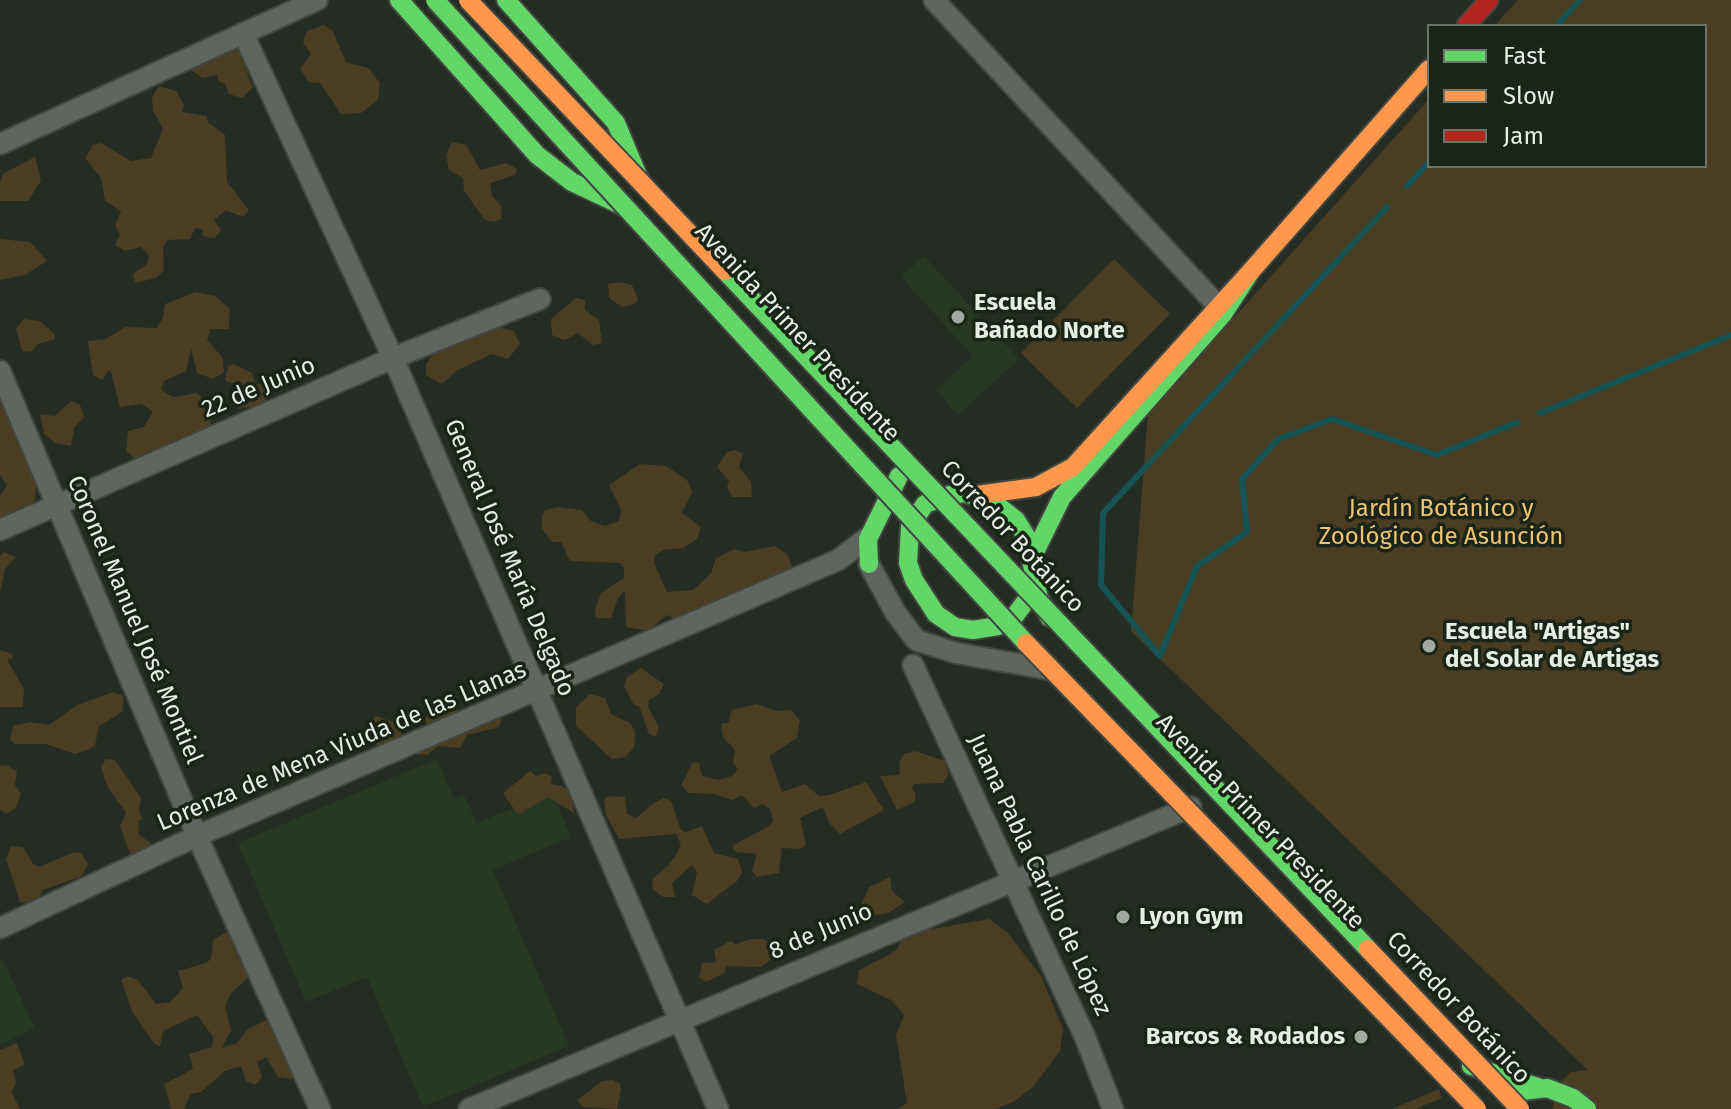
<!DOCTYPE html>
<meta charset="utf-8">
<style>
body{margin:0}
#map{position:relative;width:1731px;height:1109px;overflow:hidden;background:#252c24;font-family:"Fira Sans",sans-serif}
canvas{display:block}
.legend{position:absolute;left:1427px;top:24px;width:280px;height:144px;box-sizing:border-box;background:#1a2517;border:2px solid #6c7569;margin:0;padding:10px 14px;list-style:none;font-size:24px;color:#e6ede3}
.legend li{display:flex;align-items:center;gap:16px;height:40px}
.legend b{width:40px;border:2px solid #6c7569}
</style>
<div id="map">
<canvas width="1731" height="1109"></canvas>
<ul class="legend">
<li><b style="height:10px;background:#63d668"></b>Fast</li>
<li><b style="height:10px;background:#ff974d"></b>Slow</li>
<li><b style="height:10px;background:#b3261e"></b>Jam</li>
</ul>
</div>
<script>
const c = document.querySelector('canvas').getContext('2d');
c.lineJoin = 'round';
function fill(path, color) { c.fillStyle = color; c.fill(path, 'evenodd'); }
const shape = rows => new Path2D(rows.map(r => 'M' + r).join(''));
function stroke(path, color, width, dash) { c.strokeStyle = color; c.lineWidth = width; c.lineCap = dash ? 'butt' : 'round'; c.setLineDash(dash || []); c.stroke(path); }
function write(font, color, halo, rows, align = 'center') {
  c.font = font + ' "Fira Sans",sans-serif'; c.lineWidth = 7; c.setLineDash([]); c.textBaseline = 'middle'; c.strokeStyle = halo; c.fillStyle = color; for (const [text, x, y, turn = 0] of rows) {
    c.save(); c.translate(x, y); c.rotate((+turn || 0) * Math.PI / 180); c.textAlign = isNaN(turn) ? turn : align; if (halo) c.strokeText(text, 0, 0); c.fillText(text, 0, 0); c.restore();
  }
}
fill(shape([
 [924,256,1019,359,958,415,936,390,973,356,901,277],
 [437,759,454,799,464,795,477,823,552,792,571,837,493,870,569,1046,423,1107,367,977,306,1002,238,843],
 [2,958,35,1028,0,1045,0,959]
]), '#283724');
fill(shape([
 [1518,0,1731,0,1731,1109,1552,1109,1563,1079,1571,1072,1588,1070,1131,631,1148,414,1429,99,1429,166,1705,166,1705,26,1494,26],
 [323,25,332,30,346,62,368,68,380,83,378,100,361,113,341,114,320,83,309,82,300,69,311,54,303,43,307,31],
 [227,41,246,49,253,65,247,74,253,87,242,98,229,94,225,84,218,81,218,75,203,78,181,64],
 [159,86,176,91,184,105,182,112,207,116,208,122,225,135,227,182,249,210,243,217,226,210,214,220,221,230,215,238,209,238,202,235,203,230,195,228,190,239,168,240,163,246,164,270,156,278,135,283,133,274,147,264,149,255,141,247,125,251,115,245,120,235,115,226,121,211,105,201,101,178,85,158,93,145,101,143,131,161,151,158,163,129,153,111,152,97],
 [452,142,466,145,480,170,506,163,517,169,515,175,490,183,492,196,502,207,501,219,494,222,485,220,464,191,463,178,449,170,446,155],
 [35,157,41,181,28,201,0,201,0,181,4,173],
 [0,239,30,242,47,261,25,275,0,280],
 [1114,259,1170,314,1077,408,1021,353],
 [620,282,632,285,638,299,635,304,622,307,609,298,608,284],
 [196,292,215,296,230,309,229,329,211,329,207,340,223,358,224,372,213,379,197,373,191,349,186,371,164,381,161,390,173,397,197,393,204,400,206,413,211,417,210,430,137,461,126,451,128,431,144,427,153,411,141,404,120,407,111,372,108,371,102,380,93,375,88,341,106,339,125,327,157,328,163,318,165,304],
 [576,298,585,300,585,310,599,320,602,343,593,345,578,333,565,340,552,335,551,319],
 [24,319,40,321,55,334,55,339,38,344,31,352,22,351,16,328],
 [501,328,514,331,520,344,508,359,492,354,456,371,442,384,426,375,426,364,438,348,472,330,486,333],
 [234,364,252,373,255,384,269,385,267,405,237,409,234,400,237,387,225,380,228,366],
 [71,401,80,405,84,417,74,428,71,446,55,443,44,434,40,414,55,416],
 [0,403,7,408,37,482,34,502,25,511,0,520,0,496,7,485,0,475],
 [736,450,743,454,739,467,751,482,752,497,732,497,727,486,729,481,717,467,727,452],
 [640,464,666,466,687,480,692,492,682,513,701,527,697,539,683,548,664,550,655,555,654,563,667,592,693,590,711,573,716,558,734,549,745,552,775,546,787,554,794,570,759,587,751,586,715,626,690,626,667,615,648,631,626,627,625,591,618,598,611,618,596,618,595,609,601,593,624,578,624,568,620,563,570,561,561,542,552,542,542,529,542,516,545,510,558,507,582,510,591,521,605,526,619,521,621,510,609,485],
 [4,552,16,557,5,569,0,591,0,556],
 [0,650,12,654,13,658,7,660,24,689,23,707,0,707],
 [641,668,664,684,659,694,649,700,648,707,659,727,656,737,649,734,639,706,634,705,624,686,627,677],
 [113,692,124,696,122,712,99,726,95,745,90,749,75,754,46,744,15,744,10,740,13,726,30,722,49,725,77,705],
 [590,694,605,698,611,714,630,723,635,731,634,748,625,757,612,759,576,726,576,707],
 [757,704,777,711,791,710,800,720,797,738,769,756,782,792,805,784,819,796,829,795,866,782,884,810,840,834,829,823,823,807,800,818,806,845,800,849,782,848,779,873,757,877,752,871,757,854,736,852,732,846,769,826,773,821,770,809,762,804,754,808,742,795,733,800,714,794,689,793,681,785,693,762,699,763,702,776,718,780,732,776,738,769,733,763,735,750,723,737,721,724,729,722,731,710],
 [438,705,453,705,458,711,477,706,504,712,499,727,467,735,460,748,439,746,427,755,414,754,405,745,429,730,425,720,430,709],
 [376,716,400,724,402,739,388,746,374,744,366,729],
 [915,751,945,761,948,775,943,783,914,784,911,788,916,794,914,802,897,810,880,776,900,775,899,763,904,754],
 [106,759,115,760,141,798,139,811,143,820,139,820,138,834,156,847,133,863,120,826,126,813,108,787,102,771,101,766],
 [6,765,17,771,15,785,21,794,16,808,6,814,0,810,0,766],
 [530,771,536,776,545,773,552,776,551,784,562,786,571,793,574,813,548,797,518,815,503,793],
 [608,796,625,797,627,814,636,818,654,803,664,798,671,801,681,830,686,832,702,826,714,853,738,859,742,872,737,881,707,904,692,895,697,872,692,865,672,883,675,897,663,897,653,889,652,879,668,866,677,853,681,845,676,834,619,839,606,815,604,801],
 [11,846,23,847,33,864,39,867,74,852,81,853,88,864,82,876,43,890,37,902,20,902,6,859],
 [890,877,892,891,905,902,888,913,869,916,859,909,869,887],
 [989,919,1007,932,1041,976,1063,1029,1060,1051,1033,1087,1015,1101,996,1109,897,1109,907,1103,896,1035,904,1015,891,1000,857,984,859,970,889,955,898,948,903,934],
 [230,930,253,965,249,977,231,993,225,1006,231,1030,222,1047,236,1044,248,1029,275,1016,276,1039,295,1070,293,1079,278,1077,266,1057,257,1062,262,1077,255,1085,246,1081,241,1066,225,1071,201,1092,191,1094,184,1109,171,1109,164,1084,193,1069,189,1054,212,1047,213,1037,197,1015,163,1031,160,1046,154,1044,132,1011,121,980,127,976,138,980,156,1004,170,1002,183,988,178,971,206,963,211,959,213,940],
 [750,939,762,939,774,944,781,952,761,967,727,966,724,973,706,982,699,978,702,963,716,962,714,950,730,941,736,944],
 [17,1043,25,1064,13,1071,16,1083,12,1093,20,1109,0,1109,0,1050],
 [613,1080,620,1084,621,1090,617,1109,583,1107,577,1100,602,1081],
 [1439,1089,1442,1098,1416,1109,1392,1109]
]), '#493d22');
stroke(shape([
 [1556,26,1580,0],
 [1407,186,1429,162],
 [1387,207,1103,513,1101,585,1160,656,1197,566,1247,532,1242,479,1278,439,1332,419,1437,455,1518,422],
 [1540,413,1731,335]
]), '#165352', 6);
const street = shape([
 [934,0,1217,305],
 [243,33,393,358,718,1109],
 [0,144,317,0],
 [0,371,197,836,320,1109],
 [0,530,393,358,540,299],
 [869,564,895,612,916,640,956,653,1047,669],
 [913,665,1085,1037,1113,1109],
 [0,928,197,836,838,560,867,538],
 [469,1109,1191,807]
]);
const fast = shape([
 [399,0,537,155,572,182,625,207],
 [506,0,616,123,641,183],
 [1032,558,1062,497,1223,314,1251,271],
 [869,564,868,539,899,476],
 [1033,570,1029,597,1013,618,998,626,973,630,955,627,936,614,914,580,908,563,910,527,925,504,950,495,964,493,991,500,1016,520,1026,536,1039,598,1049,617],
 [1471,1066,1538,1087],
 [1515,1092,1547,1088,1573,1098,1587,1109]
]);
const slow = shape([
 [1251,271,1429,69],
 [977,495,1036,487,1073,467,1251,271]
]);
const jam = shape([
 [1466,26,1489,0]
]);
stroke(street, '#424741', 24);
stroke(fast, '#424741', 22);
stroke(slow, '#424741', 22);
stroke(jam, '#424741', 22);
stroke(street, '#60655f', 20);
stroke(fast, '#63d668', 18);
stroke(slow, '#ff974d', 18);
stroke(jam, '#b3261e', 18);
const fastBridge = shape([
 [435,0,1026,643],
 [725,271,1368,949]
]);
const slowBridge = shape([
 [468,0,725,271],
 [1026,643,1477,1109],
 [1368,949,1520,1109]
]);
stroke(fastBridge, '#424741', 22, []);
stroke(slowBridge, '#424741', 22, []);
stroke(fastBridge, '#63d668', 18);
stroke(slowBridge, '#ff974d', 18);
for (const [x, y, r, color] of [
 [958,317,8,"#a2a9a0"],
 [1429,646,8,"#a2a9a0"],
 [1123,917,8,"#a2a9a0"],
 [1361,1037,8,"#a2a9a0"]
]) { const dot = new Path2D(); dot.arc(x, y, r, 0, 2 * Math.PI); c.fillStyle = color; c.fill(dot); stroke(dot, '#1a2517', 3); }
write('bold 24px', '#e6ede3', '#1a2517', [
 ["Escuela",974,303],
 ["Bañado Norte",974,331],
 ["Escuela \"Artigas\"",1445,632],
 ["del Solar de Artigas",1445,660],
 ["Lyon Gym",1139,917],
 ["Barcos & Rodados",1345,1037,"right"]
], 'left');
write('24px', '#e6ede3', '#1a2517', [
 ["Avenida Primer Presidente",797,333,47],
 ["22 de Junio",259,388,-23],
 ["Corredor Botánico",1012,537,47],
 ["General José María Delgado",509,558,67],
 ["Coronel Manuel José Montiel",134,620,67],
 ["Lorenza de Mena Viuda de las Llanas",342,747,-23],
 ["Avenida Primer Presidente",1260,822,46],
 ["Juana Pabla Carillo de López",1039,875,65],
 ["8 de Junio",821,932,-23],
 ["Corredor Botánico",1458,1008,47]
]);
write('24px', '#edc472', '#1a2517', [
 ["Jardín Botánico y",1441,509],
 ["Zoológico de Asunción",1441,537]
]);
</script>
